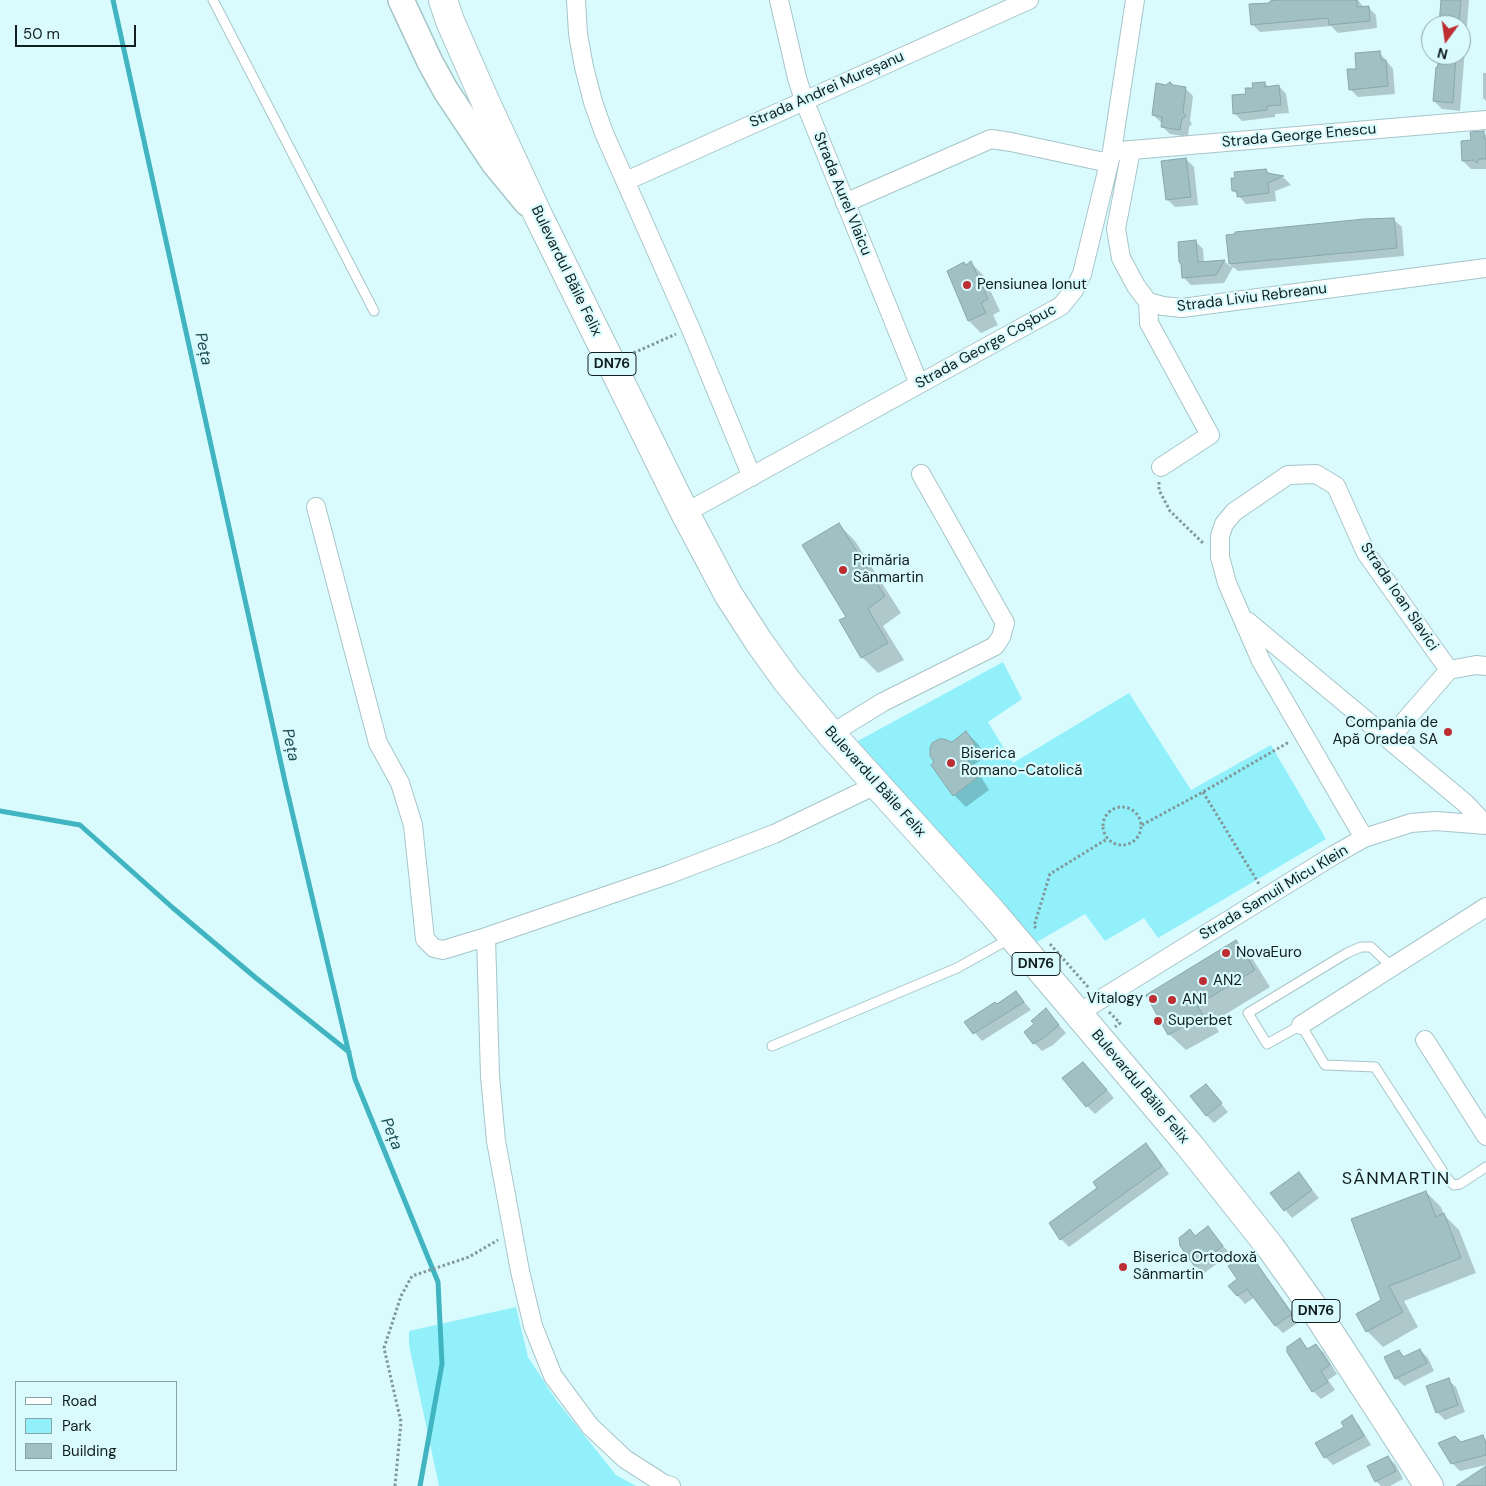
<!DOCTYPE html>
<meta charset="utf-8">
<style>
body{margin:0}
#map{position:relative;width:1486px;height:1486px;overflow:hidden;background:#dafbfe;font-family:"DM Sans",sans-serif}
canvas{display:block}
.legend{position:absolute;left:15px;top:1381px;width:162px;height:90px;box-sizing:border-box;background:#dafbfe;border:1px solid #8aa3a5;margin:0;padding:6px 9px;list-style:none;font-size:15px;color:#121e1f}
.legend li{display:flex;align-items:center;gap:10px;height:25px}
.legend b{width:25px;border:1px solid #8aa3a5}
.north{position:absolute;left:1421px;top:15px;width:50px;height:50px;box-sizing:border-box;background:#dafbfe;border:1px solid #8aa3a5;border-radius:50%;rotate:194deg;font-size:14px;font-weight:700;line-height:20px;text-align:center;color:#121e1f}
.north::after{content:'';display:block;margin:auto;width:18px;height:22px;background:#bd2d31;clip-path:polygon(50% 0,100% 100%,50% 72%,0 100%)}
.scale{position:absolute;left:15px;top:25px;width:121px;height:22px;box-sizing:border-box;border:2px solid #121e1f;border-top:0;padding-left:6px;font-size:15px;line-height:18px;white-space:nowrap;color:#121e1f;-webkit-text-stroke:4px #dafbfe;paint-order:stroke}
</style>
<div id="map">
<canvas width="1486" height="1486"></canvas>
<ul class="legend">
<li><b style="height:6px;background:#fff"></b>Road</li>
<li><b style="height:14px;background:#91f0fa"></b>Park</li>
<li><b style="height:14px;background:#a1c0c4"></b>Building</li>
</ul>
<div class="north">N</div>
<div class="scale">50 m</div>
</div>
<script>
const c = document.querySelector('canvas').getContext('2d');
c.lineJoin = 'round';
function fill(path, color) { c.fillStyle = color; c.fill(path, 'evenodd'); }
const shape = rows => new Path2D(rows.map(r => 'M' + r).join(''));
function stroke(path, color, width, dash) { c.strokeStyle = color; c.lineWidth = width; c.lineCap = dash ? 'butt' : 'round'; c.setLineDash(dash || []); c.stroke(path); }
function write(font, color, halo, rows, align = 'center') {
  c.font = font + ' "DM Sans",sans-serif'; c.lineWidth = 4.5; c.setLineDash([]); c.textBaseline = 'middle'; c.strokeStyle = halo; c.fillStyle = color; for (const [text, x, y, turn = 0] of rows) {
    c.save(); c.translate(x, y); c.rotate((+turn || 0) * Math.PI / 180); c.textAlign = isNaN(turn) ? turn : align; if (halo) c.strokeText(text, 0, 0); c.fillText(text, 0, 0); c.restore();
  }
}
fill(shape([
 [1003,662,1022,699,988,722,1013,763,1129,693,1191,790,1271,745,1326,839,1158,938,1144,918,1105,941,1085,914,1037,942,856,742],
 [516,1307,528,1357,556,1400,616,1475,636,1486,439,1486,409,1345,409,1331]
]), '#91f0fa');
fill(shape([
 [1293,0,1358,0,1364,8,1368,7,1376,15,1377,28,1338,33,1331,26,1260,32,1252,24,1250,5],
 [1442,0,1469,0,1460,111,1442,109,1434,101,1438,55,1461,55,1461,25,1440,25],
 [1379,52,1393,69,1395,94,1358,97,1350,89,1358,70],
 [1483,73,1486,73,1486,101,1483,98],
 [1264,83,1269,87,1279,86,1286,94,1289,113,1275,114,1275,117,1242,121,1234,113,1247,95],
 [1173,87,1185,88,1193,96,1190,121,1192,124,1189,127,1188,137,1170,134,1162,126,1162,123,1153,115],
 [1483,132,1486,135,1486,169,1471,169,1463,161,1472,142],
 [1186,159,1194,167,1198,205,1175,207,1167,199],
 [1266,170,1271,175,1284,178,1291,185,1275,191,1276,201,1246,204,1234,191],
 [1394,220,1402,227,1404,256,1238,271,1233,267,1224,283,1191,285,1183,277,1195,241,1203,249,1204,263,1224,261,1231,267,1227,236],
 [971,263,983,275,1000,311,993,315,998,325,981,333,969,321,966,266],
 [839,525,855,541,901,613,883,626,904,660,878,673,862,657,848,618],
 [966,732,978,744,986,756,974,765,989,790,966,807,954,795],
 [1236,941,1252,958,1270,987,1213,1022,1219,1032,1186,1050,1169,1034],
 [1016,992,1031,1010,982,1041,966,1022],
 [1053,1018,1066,1033,1053,1045,1042,1051,1034,1043],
 [1091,1071,1114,1098,1095,1114,1087,1106],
 [1206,1086,1228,1112,1214,1123,1206,1115],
 [1146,1144,1153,1152,1169,1174,1069,1247,1061,1239,1099,1188],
 [1298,1173,1319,1198,1292,1218,1272,1194],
 [1426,1192,1441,1207,1444,1215,1459,1230,1476,1273,1404,1301,1418,1327,1383,1347,1367,1331,1358,1314,1383,1300],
 [1208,1228,1230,1254,1203,1274,1196,1266,1196,1237],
 [1251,1257,1258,1265,1299,1322,1283,1333,1275,1325,1255,1297,1245,1304,1229,1286,1238,1280,1248,1259],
 [1300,1339,1309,1350,1316,1345,1324,1353,1337,1374,1328,1380,1335,1390,1321,1399,1313,1391],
 [1420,1350,1428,1358,1434,1371,1404,1386,1396,1378,1399,1351,1405,1357],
 [1448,1380,1456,1387,1465,1412,1445,1420,1437,1412],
 [1352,1417,1359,1425,1371,1445,1333,1465,1325,1457],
 [1483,1437,1486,1440,1486,1465,1460,1471,1452,1463,1461,1444],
 [1388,1457,1396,1465,1403,1479,1390,1486,1381,1486,1376,1481]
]), '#0003');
stroke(shape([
 [113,0,286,786,355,1079,438,1282,442,1364,420,1486],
 [0,811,80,825,173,908,256,978,349,1052]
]), '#40b4c0', 5);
const building = shape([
 [1277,0,1357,0,1357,7,1369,6,1370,21,1329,25,1328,18,1251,25,1249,4,1270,3,1270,1,1277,0],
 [1441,0,1461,0,1459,25,1439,25,1441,0],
 [1380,51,1381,60,1386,60,1388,86,1349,90,1347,69,1356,69,1355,53,1380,51],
 [1439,55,1456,55,1453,103,1433,101,1436,67,1438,67,1439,55],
 [1170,82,1173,85,1186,87,1183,112,1186,116,1182,119,1180,130,1161,127,1162,117,1152,115,1156,83,1166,85,1170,82],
 [1265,82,1265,87,1279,85,1281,105,1267,106,1267,110,1233,114,1232,95,1246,94,1245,88,1253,88,1252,83,1265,82],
 [1484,131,1484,139,1486,139,1486,159,1479,159,1477,163,1473,160,1462,161,1461,141,1471,140,1470,132,1484,131],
 [1186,158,1191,197,1166,200,1161,161,1186,158],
 [1266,169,1267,173,1284,176,1268,183,1269,193,1237,197,1237,191,1232,191,1231,178,1235,178,1234,172,1266,169],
 [1394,218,1397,248,1229,264,1226,235,1235,234,1235,232,1364,219,1394,218],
 [1196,240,1198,262,1225,260,1216,275,1182,278,1181,264,1179,262,1178,242,1196,240],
 [971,261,988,299,981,303,986,313,968,321,947,271,964,262,966,265,971,261],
 [839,523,885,596,868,609,888,643,861,658,839,620,846,617,802,545,839,523],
 [966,731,975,744,963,752,978,777,953,796,931,765,934,762,930,756,930,748,932,743,939,739,944,739,952,742,966,731],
 [1236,940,1255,970,1197,1005,1203,1015,1168,1035,1146,995,1236,940],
 [1016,991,1024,1002,973,1034,964,1022,995,1002,997,1004,1016,991],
 [1046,1008,1059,1025,1045,1037,1033,1044,1024,1032,1034,1024,1031,1021,1046,1008],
 [1083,1062,1107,1090,1086,1107,1062,1078,1083,1062],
 [1206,1084,1222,1103,1206,1116,1190,1096,1206,1084],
 [1146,1143,1162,1166,1060,1240,1049,1223,1097,1188,1093,1182,1146,1143],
 [1299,1172,1312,1190,1284,1211,1270,1193,1299,1172],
 [1426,1191,1436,1217,1444,1213,1461,1258,1389,1286,1403,1312,1366,1332,1356,1314,1381,1300,1351,1219,1426,1191],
 [1208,1226,1223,1246,1195,1267,1180,1246,1179,1238,1190,1229,1195,1236,1208,1226],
 [1245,1254,1247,1257,1251,1255,1292,1314,1275,1326,1247,1289,1237,1296,1228,1286,1237,1279,1228,1266,1245,1254],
 [1300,1338,1307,1349,1316,1344,1330,1365,1321,1371,1328,1382,1312,1392,1287,1352,1287,1347,1300,1338],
 [1420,1349,1427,1363,1395,1379,1384,1357,1399,1350,1403,1357,1420,1349],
 [1449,1378,1458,1405,1436,1413,1426,1386,1449,1378],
 [1352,1415,1364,1436,1324,1458,1315,1443,1344,1427,1341,1422,1352,1415],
 [1483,1435,1486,1444,1486,1455,1451,1464,1438,1443,1455,1436,1461,1442,1483,1435],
 [1388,1456,1396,1471,1375,1482,1367,1466,1388,1456],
 [1486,1466,1486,1486,1456,1486,1486,1466]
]);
fill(building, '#a1c0c4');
stroke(building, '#89a7aa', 1);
const service = shape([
 [213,0,374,311],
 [1392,967,1371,947,1361,947,1347,953,1248,1013,1267,1044,1301,1025,1325,1065,1375,1067,1449,1181,1454,1185,1460,1184,1486,1167],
 [772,1046,957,968,1011,938]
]);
const minor = shape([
 [576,0,578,34,584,67,593,102,604,133,690,327,752,477],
 [779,0,797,78,804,100,919,384],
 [1131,150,1116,229,1121,258,1136,286,1148,302,1163,306,1182,308,1486,268],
 [1120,151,1486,120],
 [626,181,1029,0],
 [845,203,991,139,1011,142,1109,163],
 [1148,302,1149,323,1210,435,1161,467],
 [316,507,378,743,400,783,413,825,425,939,434,948,443,950,486,937,670,874,774,834,878,784],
 [685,513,1061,306,1074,290,1082,274,1112,151,1135,0],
 [1247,621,1465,803,1486,825],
 [831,734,883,702,995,646,1001,637,1005,623,921,474],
 [1389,739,1449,670,1476,665,1486,666],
 [1364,838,1261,661,1227,583,1220,557,1220,536,1224,524,1234,512,1288,475,1316,474,1336,486,1366,553,1449,670],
 [486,937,490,1076,496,1141,520,1271,533,1326,553,1376,590,1426,625,1459,664,1484,671,1486],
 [1077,1014,1334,855,1364,838,1411,823,1436,821,1486,825],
 [1301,1025,1486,907],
 [1425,1040,1486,1136]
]);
const secondary = shape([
 [401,0,430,62,446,91,494,163,527,203]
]);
const primary = shape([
 [443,0,450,21,486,103,538,215,685,513,728,594,759,642,787,681,831,734,992,912,1190,1146,1271,1248,1313,1307,1429,1486]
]);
stroke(service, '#a6c5c9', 11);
stroke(minor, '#a6c5c9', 20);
stroke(secondary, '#a6c5c9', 28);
stroke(primary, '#a6c5c9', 30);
stroke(shape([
 [629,355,676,334],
 [1159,482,1159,490,1170,511,1204,544],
 [1203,792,1259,884],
 '1103 826a19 19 0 1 1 38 0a19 19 0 1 1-38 0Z',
 [1142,825,1203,792,1289,742],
 [1036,928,1034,926,1050,874,1107,839],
 [1050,944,1089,988],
 [1109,1012,1120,1023,1115,1027],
 [395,1486,401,1422,384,1348,401,1296,412,1276,469,1257,498,1240]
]), '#81989a', 3, [2.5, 2.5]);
stroke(service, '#fff', 9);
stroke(minor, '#fff', 18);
stroke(secondary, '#fff', 25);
stroke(primary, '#fff', 28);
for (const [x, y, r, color] of [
 [967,285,5,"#bd2d31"],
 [843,570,5,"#bd2d31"],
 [1448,732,5,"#bd2d31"],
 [951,763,5,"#bd2d31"],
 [1226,953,5,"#bd2d31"],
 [1203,981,5,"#bd2d31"],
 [1153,999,5,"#bd2d31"],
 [1172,1000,5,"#bd2d31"],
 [1158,1021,5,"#bd2d31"],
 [1123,1267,5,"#bd2d31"]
]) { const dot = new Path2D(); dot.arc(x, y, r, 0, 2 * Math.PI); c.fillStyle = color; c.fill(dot); stroke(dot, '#dafbfe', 2); }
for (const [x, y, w] of [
 [612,364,48],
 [1036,964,48],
 [1316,1311,48]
]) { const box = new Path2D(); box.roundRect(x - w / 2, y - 11.5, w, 23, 4); c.fillStyle = '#dafbfe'; c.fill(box); stroke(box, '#121e1f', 1); }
write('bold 14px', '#121e1f', null, [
 ["DN76",612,364],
 ["DN76",1036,964],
 ["DN76",1316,1311]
]);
write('15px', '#121e1f', '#dafbfe', [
 ["Strada Andrei Mureșanu",827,90,-24],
 ["Strada George Enescu",1299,136,-5],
 ["Strada Aurel Vlaicu",842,194,68],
 ["Bulevardul Băile Felix",566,271,64],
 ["Strada Liviu Rebreanu",1252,298,-7],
 ["Strada George Coșbuc",986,347,-29],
 ["Strada Ioan Slavici",1399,597,56],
 ["Bulevardul Băile Felix",875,782,48],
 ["Strada Samuil Micu Klein",1274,893,-31],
 ["Bulevardul Băile Felix",1140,1087,50]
]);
write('15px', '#121e1f', '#dafbfe', [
 ["Pensiunea Ionut",977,285],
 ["Primăria",853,561],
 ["Sânmartin",853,578],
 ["Compania de",1438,723,"right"],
 ["Apă Oradea SA",1438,740,"right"],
 ["Biserica",961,754],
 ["Romano-Catolică",961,771],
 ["NovaEuro",1236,953],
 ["AN2",1213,981],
 ["Vitalogy",1143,999,"right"],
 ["AN1",1182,1000],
 ["Superbet",1168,1021],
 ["Biserica Ortodoxă",1133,1258],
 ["Sânmartin",1133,1275]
], 'left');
write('italic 16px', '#1b4d52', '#dafbfe', [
 ["Peța",203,349,78],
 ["Peța",290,745,78],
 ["Peța",391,1134,68]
]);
c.letterSpacing = '1px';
write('18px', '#121e1f', '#dafbfe', [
 ["SÂNMARTIN",1396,1179]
]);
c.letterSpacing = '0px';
</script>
